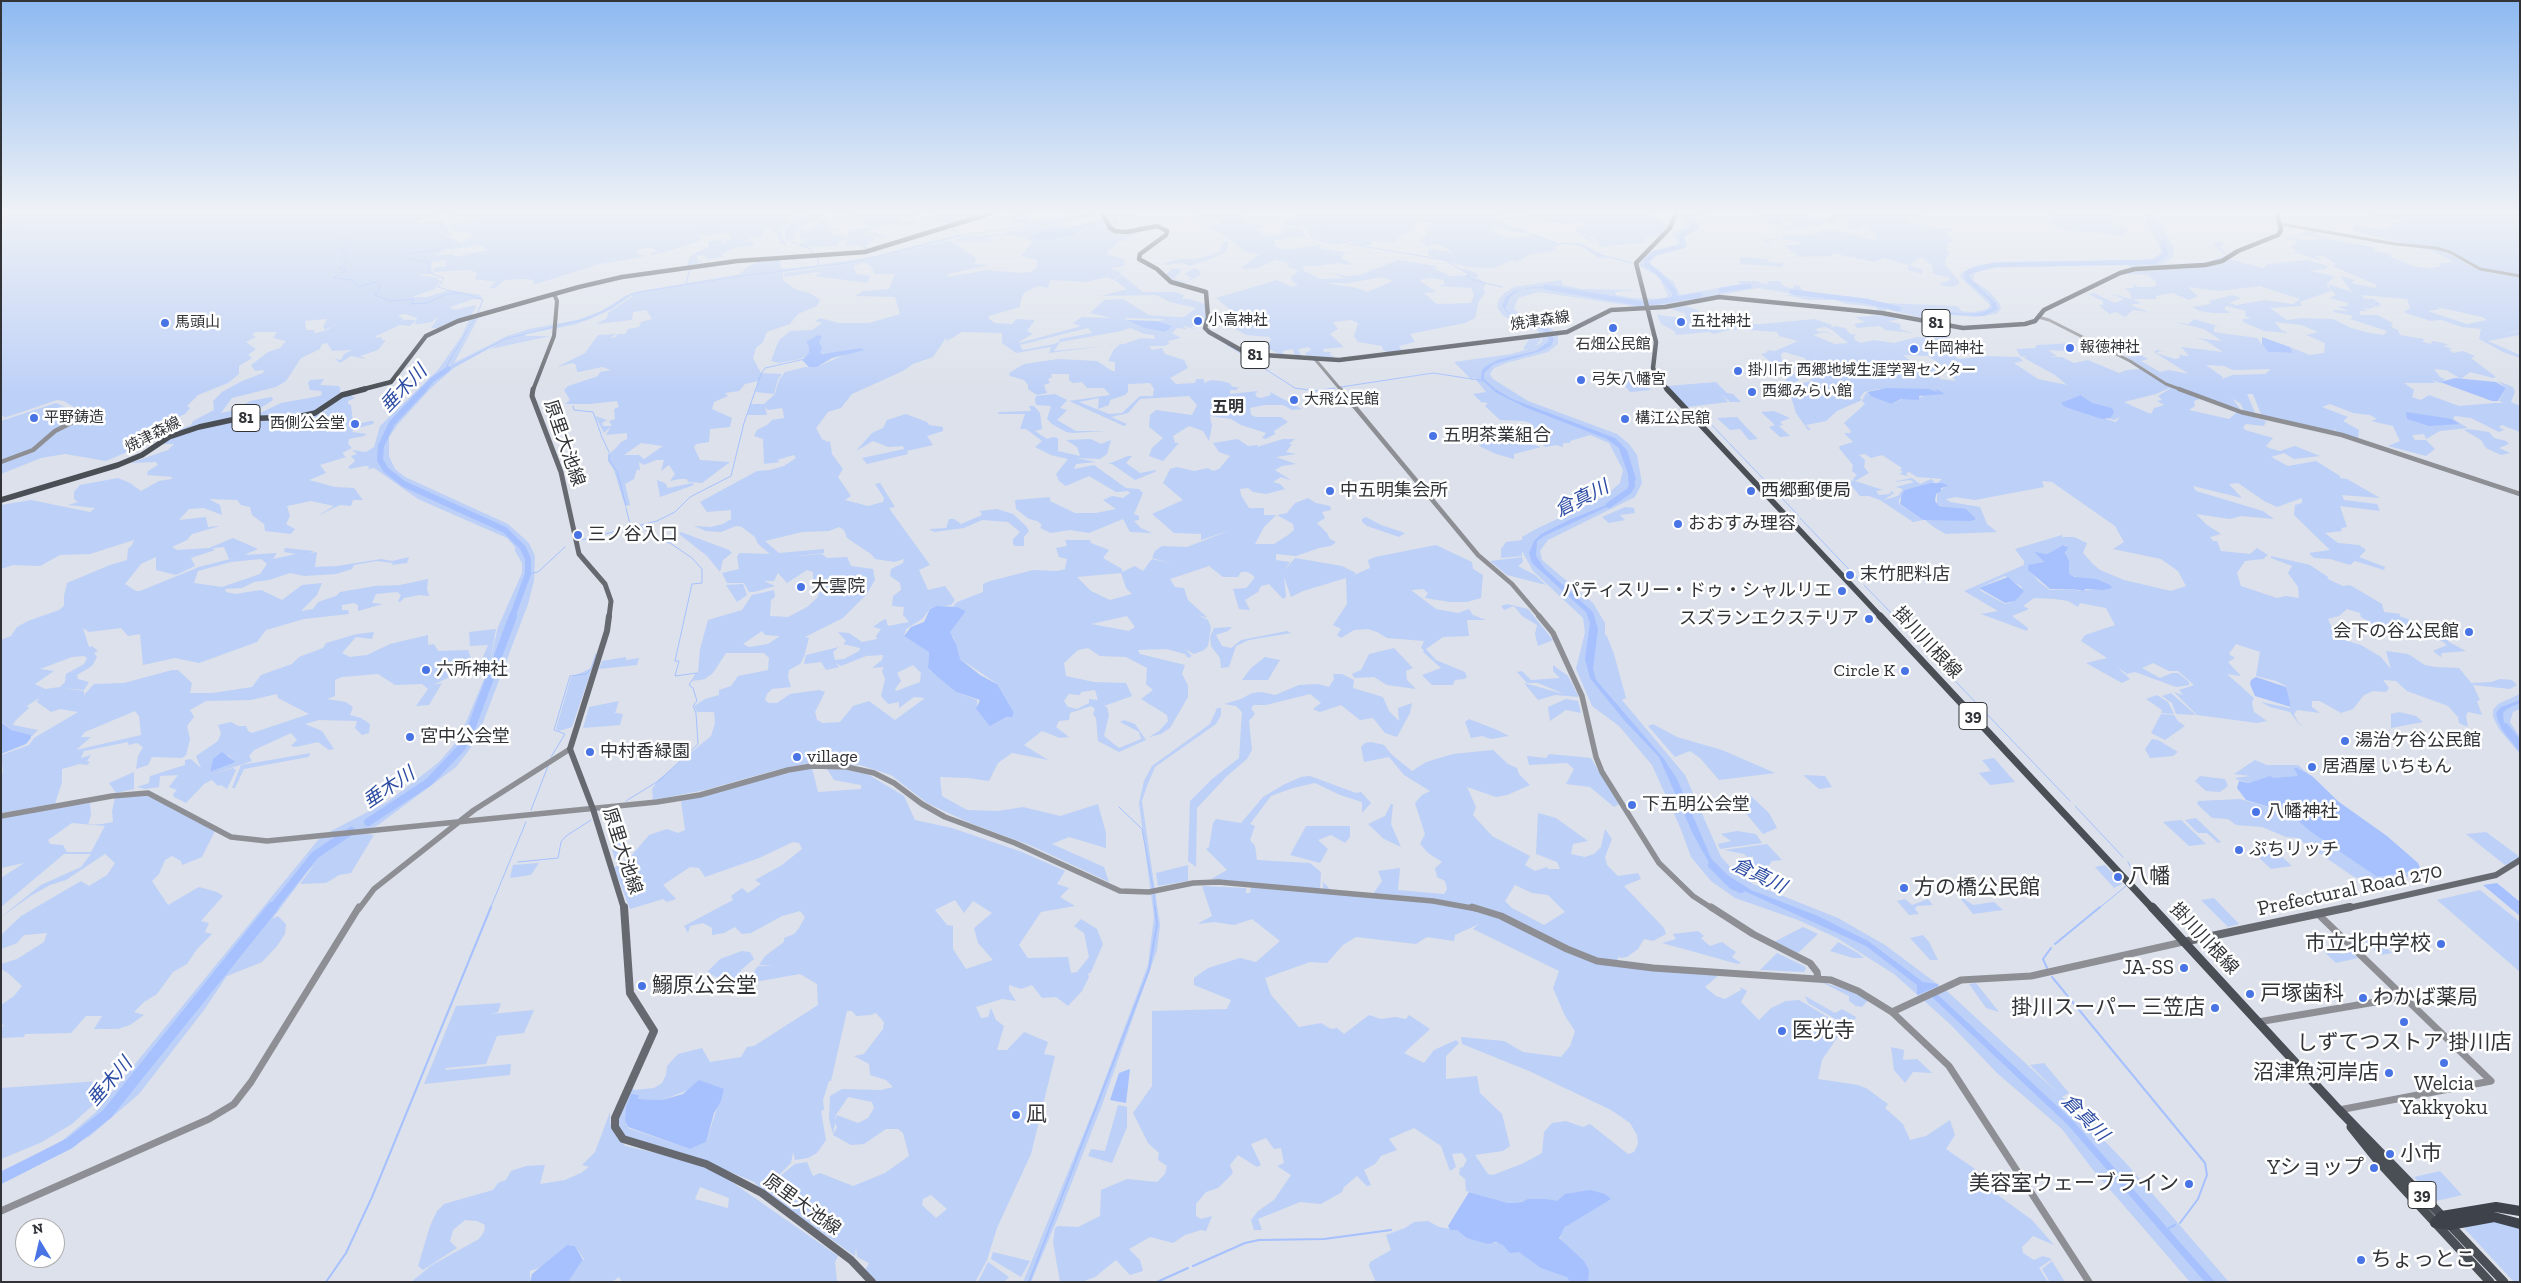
<!DOCTYPE html>
<meta charset="utf-8">
<style>
body{margin:0}
#map{position:relative;width:2521px;height:1283px;overflow:hidden;background:#dce1eb;font-family:"Zilla Slab",serif}
canvas{display:block}
.frame{position:absolute;inset:0;border:2px solid #313337;pointer-events:none}
.north{position:absolute;left:15px;top:1218px;width:50px;height:50px;box-sizing:border-box;background:#fff;border:1px solid #adadaf;border-radius:50%;rotate:351deg;font-size:14px;font-weight:700;line-height:20px;text-align:center;color:#313337}
.north::after{content:'';display:block;margin:auto;width:18px;height:22px;background:#4974e6;clip-path:polygon(50% 0,100% 100%,50% 72%,0 100%)}
</style>
<div id="map">
<canvas width="2521" height="1283"></canvas>
<div class="frame"></div>
<div class="north">N</div>
</div>
<script>
const c = document.querySelector('canvas').getContext('2d');
c.lineJoin = 'round';
function fill(path, color) { c.fillStyle = color; c.fill(path, 'evenodd'); }
const shape = rows => new Path2D(rows.map(r => 'M' + r).join(''));
function stroke(path, color, width, dash) { c.strokeStyle = color; c.lineWidth = width; c.lineCap = dash ? 'butt' : 'round'; c.setLineDash(dash || []); c.stroke(path); }
function write(font, color, halo, rows, align = 'center') {
  c.font = font + ' "Zilla Slab","Noto Sans JP",serif'; c.lineWidth = 5; c.setLineDash([]); c.textBaseline = 'middle'; c.strokeStyle = halo; c.fillStyle = color; for (const [text, x, y, turn = 0] of rows) {
    c.save(); c.translate(x, y); c.rotate((+turn || 0) * Math.PI / 180); c.textAlign = isNaN(turn) ? turn : align; if (halo) c.strokeText(text, 0, 0); c.fillText(text, 0, 0); c.restore();
  }
}
fill(shape([
 [1,213,442,213,444,214,420,220,417,223,444,221,446,227,452,234,449,236,461,243,473,235,464,232,454,232,447,226,467,224,480,218,462,216,447,220,446,218,451,215,450,213,805,213,789,217,790,219,785,221,791,222,783,228,782,237,787,246,779,243,779,237,770,228,764,229,761,238,749,238,744,241,753,242,753,246,737,247,722,254,723,257,708,259,703,255,697,256,697,260,702,262,688,267,688,260,692,259,690,257,693,255,709,247,708,242,723,239,721,241,725,244,726,239,732,241,730,235,725,233,711,236,699,234,699,237,703,240,662,253,652,255,650,253,658,251,649,247,637,250,637,254,648,256,600,264,536,284,534,284,533,280,526,279,505,280,495,288,489,288,496,282,474,279,477,273,470,270,435,272,433,268,446,266,445,261,447,260,432,262,431,268,434,273,418,275,438,278,440,281,435,289,412,297,427,297,449,290,481,295,482,299,474,299,450,307,454,310,475,305,476,307,471,316,437,328,431,328,439,316,432,322,420,324,415,324,417,318,405,314,398,315,404,320,416,320,410,326,400,325,376,336,376,338,381,337,382,340,386,340,378,350,360,356,366,359,351,356,340,363,335,359,341,360,344,354,352,350,332,351,327,343,322,344,320,349,301,358,286,381,276,387,232,398,221,413,235,410,250,401,272,397,273,400,253,413,260,413,281,403,320,396,322,394,321,391,310,390,308,383,310,380,324,379,320,385,338,386,340,387,340,393,312,412,327,411,326,407,329,404,349,395,352,396,355,398,348,401,348,404,351,405,353,423,345,427,370,421,374,421,373,424,354,429,352,432,367,434,364,436,349,439,348,444,352,448,342,453,346,457,320,465,326,473,309,480,335,487,354,488,363,500,353,500,351,506,340,505,317,516,334,506,311,501,287,506,290,516,286,524,295,529,291,534,265,531,264,524,252,515,250,507,241,505,237,500,209,499,220,505,222,515,204,508,189,509,179,520,206,517,208,527,220,526,192,534,187,540,172,547,177,550,209,548,233,538,258,549,244,555,277,553,273,559,296,554,284,552,285,548,314,551,310,553,317,552,315,567,337,566,381,559,392,561,409,557,407,563,392,565,393,563,377,561,354,565,352,569,336,574,304,576,290,573,269,580,254,582,242,588,225,589,226,592,235,594,261,590,282,600,302,585,322,583,317,595,301,611,313,609,318,602,336,596,340,592,375,586,400,585,428,579,427,589,429,596,420,595,404,598,400,602,398,601,401,595,397,592,376,594,372,603,383,604,358,611,358,605,354,603,342,605,342,610,348,610,349,614,304,619,266,630,257,642,199,663,175,658,143,665,140,634,128,636,121,628,89,632,83,628,89,647,92,646,98,651,94,653,97,657,92,666,77,675,78,679,89,682,84,690,65,688,84,691,84,695,94,684,124,683,172,670,178,670,192,683,190,693,212,693,252,687,261,675,292,664,299,657,323,648,326,643,357,634,374,632,372,639,356,637,342,653,350,657,367,655,390,644,428,635,428,645,434,644,438,651,468,650,471,658,469,664,464,670,433,685,442,683,429,705,416,706,428,689,422,684,395,685,378,674,342,677,335,680,335,696,327,699,346,702,353,707,350,715,361,718,370,724,369,733,362,735,355,728,357,721,319,720,305,724,322,731,334,749,329,750,318,742,296,747,291,746,297,740,291,733,254,750,249,756,252,761,210,775,233,768,236,770,227,789,221,785,218,786,212,780,204,784,186,803,174,797,173,794,177,790,169,787,178,775,160,776,159,787,145,789,137,787,149,783,150,776,185,765,185,760,191,759,201,768,196,756,218,741,221,733,218,725,231,722,238,726,246,726,248,731,252,733,309,714,278,698,277,694,251,700,206,701,190,710,194,717,187,726,190,739,186,755,182,758,152,757,148,765,136,769,138,756,143,747,137,743,128,745,128,742,84,751,81,758,91,755,87,761,90,762,87,765,80,764,62,769,62,782,55,804,1,813,1,774,3,772,1,755,29,745,34,738,78,712,60,709,51,712,37,702,39,698,27,706,29,708,15,721,13,725,38,730,32,736,11,730,1,721,1,640,11,636,17,627,28,621,59,610,64,606,64,596,67,583,110,565,127,560,128,549,132,545,134,540,90,554,60,555,40,566,13,565,1,569,1,505,31,500,90,512,95,508,68,505,78,502,74,499,74,492,80,485,118,478,130,483,141,491,159,481,171,479,173,477,147,475,148,471,158,465,156,462,130,463,168,450,174,444,160,444,167,435,191,425,193,421,214,410,213,401,222,392,242,381,263,373,264,370,255,371,251,365,268,352,280,348,286,341,273,338,277,332,255,332,252,335,256,337,246,342,256,349,248,355,252,358,239,366,239,374,228,383,198,395,187,406,190,408,185,414,169,421,163,429,140,435,138,442,127,452,106,461,65,454,41,458,1,474,1,464,21,457,37,449,1,462,1,421,56,403,74,411,72,422,54,430,74,421,77,409,64,401,57,400,1,419,5,417,1,415],
 [480,245,487,250,456,257,452,254,439,255,435,258,438,254,452,247,448,250],
 [327,319,323,327,325,330,336,324,327,330,312,334,315,333,314,330,306,330,305,321],
 [224,547,229,559,238,557,199,567,140,591,136,591,125,584,141,564,156,557,156,570,176,575,195,566,191,558,215,550,212,548],
 [261,559,267,564,260,574,222,587,194,583,198,571,231,562],
 [84,656,87,658,84,664,66,674,65,682,60,687,45,689,35,684,54,671,40,669,72,657],
 [135,711,139,716,141,735,76,750,91,737,81,737,85,732],
 [228,755,236,762,210,772,213,759],
 [828,213,919,213,917,216,900,219,902,223,920,221,915,222,915,225,897,226,897,228,893,223,871,230,868,231,889,236,883,239,866,232,865,234,874,237,873,241,865,246,870,248,867,250,861,250,863,246,846,245,849,230,853,229,855,232,857,229,868,227,863,224,864,217],
 [933,213,981,213,983,214,949,224,933,218],
 [1078,213,1095,213,1096,215,1061,223,1064,226,1037,231,1030,236,1031,239,1057,239,1079,233,1102,217,1099,213,1134,213,1136,215,1132,220,1118,219,1116,231,1151,227,1119,242,1106,254,1124,259,1125,266,1111,268,1114,270,1131,271,1118,271,1122,274,1113,280,1107,277,1086,282,1050,280,1048,288,1038,286,1025,292,1021,299,1020,307,989,316,989,319,995,323,1012,324,1016,319,1035,320,1027,331,1033,334,1020,341,1019,343,1078,327,1080,326,1073,323,1082,317,1112,318,1090,313,1104,300,1123,299,1149,315,1175,317,1184,317,1196,308,1170,302,1156,295,1101,296,1127,289,1114,280,1122,275,1143,292,1175,292,1184,295,1182,299,1189,299,1205,304,1206,321,1195,320,1196,322,1205,322,1205,324,1191,327,1196,330,1182,325,1187,329,1177,328,1172,333,1181,338,1168,341,1169,344,1164,346,1149,346,1152,350,1162,348,1165,354,1184,360,1188,368,1170,378,1176,384,1195,383,1196,379,1204,379,1204,383,1211,380,1221,381,1229,383,1233,387,1239,387,1236,390,1230,390,1230,394,1258,391,1255,394,1257,397,1261,398,1271,395,1270,392,1302,409,1292,410,1283,405,1264,405,1250,408,1251,415,1256,417,1281,417,1288,422,1274,431,1275,434,1266,439,1262,438,1266,433,1241,425,1231,419,1210,416,1212,426,1209,441,1203,431,1189,426,1173,436,1175,443,1179,443,1163,461,1149,456,1152,448,1163,438,1149,427,1150,415,1156,410,1192,415,1197,405,1189,396,1140,399,1128,413,1111,417,1127,424,1124,426,1069,401,1110,395,1104,388,1087,388,1082,382,1073,383,1069,380,1069,374,1051,374,1052,377,1048,379,1050,383,1044,385,1047,393,1037,395,1028,389,1028,385,1024,380,1010,376,1009,373,1024,364,1058,359,1097,361,1112,371,1115,371,1115,362,1108,361,1114,349,1121,344,1049,353,1051,347,1016,353,1002,343,1002,333,962,332,947,341,946,338,933,357,913,364,903,371,852,394,841,408,828,412,816,428,822,439,828,442,830,441,832,454,843,469,838,477,851,496,845,500,868,506,883,502,884,498,875,484,880,483,895,507,889,508,891,511,930,565,919,570,928,590,945,586,955,600,951,605,931,608,922,619,906,629,904,636,929,651,928,668,956,692,977,700,977,711,992,725,1014,714,996,683,959,658,954,638,949,632,966,611,953,606,957,602,983,592,983,584,990,581,1033,570,1057,571,1065,569,1067,559,1059,557,1056,548,1067,546,1065,540,1090,540,1091,543,1109,550,1103,558,1122,569,1122,572,1135,566,1143,571,1152,559,1173,564,1152,558,1155,551,1162,546,1187,547,1231,530,1201,540,1201,534,1174,533,1152,514,1183,500,1163,483,1170,469,1177,467,1194,471,1208,468,1213,471,1219,469,1230,456,1219,452,1213,443,1238,439,1248,446,1258,445,1257,447,1283,439,1295,439,1289,444,1292,444,1286,452,1296,454,1276,457,1296,464,1282,466,1275,470,1292,481,1281,477,1273,482,1280,484,1285,489,1266,494,1253,492,1248,488,1240,489,1241,495,1249,508,1264,508,1264,515,1276,515,1264,527,1255,544,1274,544,1288,535,1294,530,1293,524,1277,515,1287,513,1295,503,1308,498,1316,503,1330,506,1331,510,1322,512,1325,518,1317,523,1327,533,1330,539,1336,542,1331,546,1319,548,1296,556,1276,554,1276,560,1290,562,1284,571,1295,558,1342,566,1356,573,1354,575,1370,568,1368,560,1375,557,1436,545,1472,562,1473,569,1483,575,1481,598,1467,602,1450,602,1425,598,1428,593,1423,589,1411,590,1436,609,1458,613,1469,609,1473,615,1486,620,1467,620,1469,636,1443,637,1426,649,1436,660,1465,672,1467,677,1464,679,1455,680,1453,685,1432,685,1422,675,1441,668,1423,652,1424,650,1421,648,1424,641,1387,638,1377,632,1368,629,1354,630,1341,638,1337,635,1341,629,1333,625,1347,604,1346,578,1303,591,1291,597,1284,577,1286,597,1283,599,1269,584,1261,586,1258,592,1245,600,1250,610,1239,609,1233,589,1246,588,1249,585,1255,577,1248,572,1241,572,1238,577,1223,577,1209,566,1170,579,1175,587,1184,588,1188,600,1208,618,1198,615,1208,620,1211,627,1208,646,1204,650,1194,654,1185,649,1192,656,1188,658,1185,654,1166,649,1138,650,1140,654,1185,665,1182,674,1188,685,1188,697,1170,728,1161,734,1149,737,1159,731,1168,721,1167,715,1141,699,1153,690,1146,684,1147,668,1126,657,1100,656,1088,648,1078,650,1064,663,1066,676,1094,682,1126,683,1132,696,1104,706,1107,707,1109,715,1104,736,1119,748,1141,739,1139,732,1120,722,1124,720,1135,724,1146,740,1119,752,1098,741,1096,718,1093,714,1095,709,1091,706,1070,713,1069,720,1059,721,1056,727,1069,737,1060,738,1042,731,1024,745,1048,760,1012,753,998,763,989,781,968,778,940,777,942,796,967,810,998,811,1023,807,1060,816,1098,804,1106,833,1106,848,1069,837,1052,844,1104,867,1109,882,1032,846,970,823,927,803,891,775,860,765,812,763,776,770,705,790,653,800,652,789,658,780,711,736,715,723,714,712,697,712,694,706,705,699,719,695,719,690,731,686,738,676,768,670,769,658,764,653,726,653,713,673,705,679,693,681,698,672,700,649,708,620,742,610,752,595,774,590,775,597,771,600,770,616,788,617,807,607,817,598,822,587,813,582,813,572,807,570,787,583,778,573,774,581,764,581,775,586,754,592,749,592,744,583,727,583,722,573,739,569,737,556,740,553,770,554,758,544,755,537,742,527,736,526,721,532,706,531,694,526,711,527,723,524,731,519,731,510,707,512,700,502,757,471,770,470,784,466,796,458,794,455,777,460,780,462,764,464,763,439,754,436,757,430,767,425,772,420,784,418,783,411,782,408,768,410,765,407,767,415,747,415,751,404,764,404,775,394,779,380,785,372,805,367,817,367,860,348,828,354,819,353,822,348,800,359,779,363,771,361,779,340,790,331,812,330,822,323,815,321,820,318,839,323,869,323,900,314,895,297,855,296,863,291,889,289,895,274,875,274,870,266,864,262,853,267,857,274,871,276,867,283,815,276,820,273,819,272,786,277,784,275,784,273,847,264,783,272,783,280,795,289,810,293,820,300,817,306,798,314,790,324,767,332,763,342,756,348,753,358,761,373,782,374,778,379,774,394,756,392,758,381,745,384,739,391,725,393,728,396,714,402,712,409,732,418,730,427,710,429,709,442,696,444,694,447,700,460,730,462,702,483,688,482,687,479,680,479,670,481,675,474,669,465,661,471,664,460,656,460,644,465,639,462,640,471,637,469,634,479,625,484,630,505,625,506,614,470,608,461,609,454,615,449,621,442,627,439,627,433,606,435,611,426,604,433,595,416,607,420,602,423,603,426,612,426,609,421,615,419,614,409,619,407,617,401,590,404,565,404,570,400,564,390,568,386,598,376,600,372,611,370,602,367,579,372,577,372,576,365,573,363,557,367,585,353,598,335,616,334,610,338,616,337,617,334,625,334,628,329,639,327,641,322,652,319,646,310,640,311,633,312,632,320,595,324,606,319,609,312,633,296,629,294,635,292,740,274,747,267,759,261,780,260,781,269,811,266,873,257,960,234,962,236,883,257,950,240,976,258,975,264,990,265,948,274,948,277,987,270,1019,273,1031,272,1037,267,1037,260,1021,256,1032,242,1031,241,1012,235,989,237,991,242,956,241,956,239,966,236,1007,234,1002,233,1043,225,1025,226,1027,224,1009,222,1012,220,1009,216,1026,215,1029,221,1040,221,1064,217,1064,215,1074,216],
 [1124,318,1164,319,1159,321,1173,326,1165,332,1144,328],
 [1088,328,1092,333,1059,339,1060,341,1054,344,1023,350,1020,345],
 [1130,328,1144,334,1154,335,1155,339,1141,338,1124,344,1054,351,1060,342,1122,331],
 [1150,383,1154,389,1153,396,1140,396,1122,413,1109,414,1079,402,1099,398,1098,409,1109,405,1110,400,1125,395,1128,392,1128,384],
 [641,443,663,446,644,459,639,455,624,455],
 [839,527,844,530,847,538,871,554,875,559,894,562,904,559,903,563,891,569,890,576,900,583,901,590,893,596,892,606,904,607,903,615,909,622,888,626,886,619,883,620,873,627,881,629,876,636,877,639,862,642,849,633,838,632,846,641,843,644,860,648,859,651,844,659,835,660,833,652,839,647,806,655,804,664,821,662,826,670,839,667,836,663,841,666,866,656,883,655,882,660,872,668,884,667,882,671,885,679,881,696,888,704,899,702,899,708,914,697,925,698,895,720,869,701,853,706,840,722,823,723,817,720,815,712,825,692,819,690,790,694,777,703,769,703,765,700,767,694,772,689,791,687,788,677,789,670,800,664,804,657,809,638,805,637,843,618,866,595,875,580,873,569,851,566,847,557,827,558,822,554,790,557,824,553,824,549,779,553,765,541,802,532,829,531],
 [1121,573,1126,588,1132,594,1110,600,1091,591,1077,577],
 [1127,616,1135,627,1129,631,1091,624],
 [762,631,765,635,780,636,768,644,749,647,743,644],
 [913,665,921,673,920,682,896,691,895,689,901,681,897,673],
 [1095,690,1098,700,1089,699,1089,703,1077,709,1068,707,1064,701,1069,694,1080,695,1081,692],
 [1200,213,1243,213,1245,215,1237,218,1254,225,1263,225,1266,228,1256,229,1266,236,1281,234,1284,228,1300,228,1307,237,1274,240,1275,246,1280,249,1296,249,1323,244,1318,248,1346,252,1341,258,1351,263,1351,265,1337,263,1318,266,1303,266,1304,271,1320,279,1345,278,1333,274,1335,274,1348,276,1360,275,1398,260,1437,266,1435,269,1450,276,1469,275,1461,268,1475,272,1479,276,1475,277,1486,283,1483,290,1486,292,1479,301,1475,318,1465,323,1410,334,1415,342,1399,346,1402,350,1389,353,1383,350,1382,346,1358,342,1354,336,1358,323,1351,320,1333,322,1338,329,1330,334,1344,347,1323,349,1324,352,1331,352,1330,355,1334,356,1332,358,1307,356,1305,353,1311,350,1309,347,1298,349,1302,357,1295,356,1293,349,1283,351,1283,356,1263,346,1271,341,1270,337,1246,335,1232,327,1227,329,1230,319,1235,314,1216,298,1277,280,1292,287,1298,285,1292,281,1291,277,1298,271,1285,265,1293,264,1275,260,1258,268,1244,269,1242,267,1259,255,1246,252,1225,236,1206,226,1220,224,1222,219,1185,218,1201,215],
 [1382,277,1393,281,1367,292,1357,288,1326,283,1349,283],
 [1430,278,1443,280,1445,284,1439,286,1471,288,1474,295,1471,303,1437,304,1424,293,1436,292,1419,280],
 [1294,213,1474,213,1478,215,1481,214,1479,213,1506,213,1493,218,1529,232,1519,233,1496,228,1488,230,1509,238,1532,236,1530,234,1531,233,1558,243,1580,243,1602,254,1609,259,1594,257,1596,256,1579,245,1560,244,1561,245,1554,247,1557,250,1529,255,1517,262,1513,260,1494,268,1467,267,1428,255,1428,249,1431,249,1450,252,1457,262,1451,251,1445,247,1435,244,1427,247,1420,240,1427,235,1426,230,1432,223,1414,222,1416,228,1394,240,1397,243,1375,241,1370,245,1361,245,1333,237,1346,243,1334,245,1312,239,1303,226,1288,227,1285,222,1297,216],
 [1517,213,1655,213,1649,214,1669,225,1660,235,1654,234,1658,237,1656,238,1650,237,1643,240,1648,242,1601,247,1593,236,1589,237,1596,244,1582,237,1574,228,1586,226,1580,222,1569,224,1543,222],
 [1678,213,1705,213,1706,216,1697,215,1696,217,1706,219,1695,218,1700,228,1684,236,1687,247,1661,253,1650,261,1653,267,1673,281,1680,295,1740,284,1738,281,1758,281,1760,283,1768,284,1767,281,1780,281,1783,286,1793,289,1794,285,1800,286,1802,290,1826,295,1853,297,1885,303,1957,306,1962,311,1930,309,1974,312,1987,309,1990,305,1960,277,1962,272,1978,265,2001,262,2142,260,2154,258,2161,253,2160,248,2145,222,2144,213,2158,213,2156,216,2174,248,2173,257,2162,265,2209,262,2224,255,2213,244,2220,241,2226,245,2219,247,2226,253,2221,259,2229,259,2263,268,2268,264,2308,260,2328,266,2325,269,2309,271,2335,276,2327,284,2327,286,2331,291,2300,302,2302,306,2270,308,2287,320,2301,318,2333,319,2351,328,2370,333,2384,335,2387,331,2350,319,2353,316,2334,312,2334,310,2350,311,2337,307,2347,306,2348,303,2330,298,2336,295,2329,288,2329,284,2352,292,2340,276,2355,280,2351,283,2375,288,2377,285,2332,266,2336,264,2323,256,2315,256,2321,259,2318,260,2294,252,2296,250,2290,247,2299,242,2284,238,2289,236,2303,240,2326,239,2302,235,2307,229,2320,231,2313,234,2330,239,2378,248,2373,249,2373,251,2390,254,2391,257,2413,266,2434,269,2432,267,2439,267,2441,263,2454,262,2433,251,2409,246,2425,247,2446,252,2444,256,2448,253,2476,269,2490,273,2520,277,2520,330,2502,334,2520,331,2520,335,2488,341,2520,355,2520,358,2503,352,2479,339,2481,329,2461,327,2442,320,2431,321,2408,314,2404,312,2410,308,2407,299,2362,295,2364,299,2373,299,2381,304,2378,307,2362,301,2376,307,2368,309,2363,307,2367,311,2360,311,2360,315,2377,315,2393,323,2391,325,2393,328,2398,330,2400,335,2424,339,2423,342,2431,344,2432,341,2443,343,2449,345,2443,346,2450,348,2452,349,2449,350,2454,353,2463,351,2475,356,2471,358,2496,377,2493,378,2470,372,2461,379,2446,370,2434,369,2440,377,2445,379,2440,383,2432,380,2436,383,2404,383,2414,390,2412,397,2421,400,2429,395,2459,406,2495,403,2503,403,2499,401,2506,388,2498,381,2513,387,2515,392,2511,402,2520,406,2520,432,2502,425,2499,427,2504,430,2499,432,2471,418,2455,416,2453,419,2468,428,2440,431,2426,439,2424,434,2412,435,2415,440,2426,440,2435,449,2426,456,2388,446,2400,441,2393,426,2371,421,2377,419,2370,415,2353,413,2330,404,2322,407,2348,417,2343,421,2359,430,2358,440,2335,432,2336,428,2333,432,2262,417,2253,394,2247,394,2256,415,2244,412,2241,404,2233,399,2223,386,2241,410,2169,384,2125,356,2137,357,2127,353,2135,352,2148,359,2141,361,2160,372,2169,370,2189,374,2154,352,2157,350,2162,351,2164,352,2160,351,2156,353,2175,359,2180,358,2179,355,2189,356,2181,347,2223,352,2206,341,2196,338,2222,341,2204,329,2174,322,2189,324,2194,319,2218,326,2214,327,2214,332,2257,338,2268,352,2292,353,2290,347,2310,355,2324,353,2325,343,2306,335,2318,332,2301,325,2275,322,2281,330,2289,333,2264,331,2243,322,2243,319,2251,318,2245,316,2246,311,2226,306,2224,309,2231,313,2213,313,2200,311,2192,307,2211,304,2209,301,2232,295,2241,298,2229,303,2236,305,2265,300,2293,304,2300,299,2260,286,2219,291,2188,287,2198,296,2189,300,2172,293,2156,296,2156,299,2133,299,2141,303,2130,305,2149,312,2133,310,2125,317,2116,312,2109,314,2099,305,2103,305,2103,301,2088,294,2094,293,2115,303,2124,299,2109,293,2131,299,2131,294,2125,288,2133,288,2134,284,2138,287,2150,287,2156,286,2156,282,2148,275,2127,274,2117,276,2148,267,2146,265,2132,268,2128,266,2131,264,2013,266,1987,268,1975,273,1973,280,1990,292,2000,304,2001,309,1996,314,1975,317,1935,314,1936,317,1922,318,1886,309,1886,311,1872,310,1878,310,1875,307,1847,304,1835,300,1809,300,1784,295,1796,295,1788,293,1758,288,1664,305,1640,305,1639,307,1539,292,1518,298,1514,309,1527,319,1551,328,1558,335,1558,344,1548,352,1506,363,1494,368,1490,374,1493,379,1528,401,1617,434,1629,444,1637,455,1642,483,1635,497,1548,540,1540,551,1542,560,1593,603,1605,623,1605,637,1606,634,1614,654,1626,698,1622,700,1685,775,1721,857,1733,870,1753,884,1838,918,1885,945,1948,992,2059,1094,2030,1065,2044,1063,2069,1093,2062,1097,2125,1162,2229,1282,2190,1282,2093,1170,2062,1129,1997,1073,1950,1024,1894,974,1837,938,1798,920,1735,898,1711,881,1691,857,1680,827,1652,765,1619,726,1592,706,1576,669,1585,632,1583,618,1533,571,1522,551,1522,556,1501,558,1501,549,1506,542,1522,540,1522,537,1538,528,1604,497,1620,483,1623,470,1609,443,1590,435,1570,441,1570,443,1563,443,1563,447,1556,445,1545,447,1537,439,1534,427,1530,423,1524,421,1500,420,1485,406,1488,403,1481,402,1473,394,1486,392,1474,377,1472,380,1454,362,1511,354,1528,349,1523,349,1530,337,1540,336,1541,340,1535,346,1542,342,1542,337,1538,331,1517,324,1502,315,1497,307,1498,301,1503,294,1514,287,1561,280,1563,285,1582,289,1638,290,1615,292,1616,295,1633,298,1663,299,1668,296,1659,277,1638,265,1646,253,1677,245,1678,242,1672,236,1673,233,1684,227,1684,218,1677,217],
 [2437,307,2482,317,2487,320,2467,324,2428,311,2440,309],
 [2206,365,2224,366,2233,370,2271,369,2265,374,2233,375,2221,379,2223,377],
 [1756,213,1801,213,1814,219,1807,219,1813,221,1821,219,1828,221,1820,225,1785,230,1786,227,1798,224,1784,221,1781,224,1783,229,1755,217],
 [1826,213,1925,213,1919,218,1905,221,1941,229,1954,228,1947,233,1953,241,1946,244,1950,247,1945,247,1950,253,1945,260,1945,265,1959,281,1959,284,1954,287,1943,286,1939,283,1949,281,1950,278,1934,274,1932,272,1934,269,1931,268,1933,266,1921,257,1909,265,1923,270,1922,274,1908,270,1908,265,1884,258,1874,262,1831,253,1833,256,1799,257,1784,245,1797,245,1801,242,1782,239,1768,241,1770,244,1768,244,1764,240,1783,238,1782,235,1810,235,1827,230,1840,231,1873,240,1878,239,1874,233,1869,231,1872,230,1868,227,1857,227,1864,230,1848,229,1847,217,1841,218,1835,224,1829,223,1827,219,1833,215],
 [2045,213,2111,213,2119,217,2110,220,2113,225,2127,227,2127,232,2123,237,2105,233,2071,231,2052,226,2048,218,2054,217],
 [2358,213,2520,213,2520,275,2479,268,2444,249,2405,244,2354,231,2353,226,2356,225,2384,230,2390,226,2398,225,2391,223,2406,221],
 [817,214,823,215,819,219,827,216,823,221,827,222,828,228,840,228,830,230,833,235,845,235,846,240,839,241,838,246,798,247,806,239,799,238,801,230,810,231,822,221,811,221,802,226,793,236,795,240,785,239,786,227,793,222,794,218],
 [1227,241,1229,243,1226,252,1211,259,1190,266,1182,263,1164,265,1164,263,1181,259,1196,259,1220,252,1222,242],
 [1740,257,1768,259,1769,262,1783,263,1783,267,1740,264],
 [1195,268,1201,272,1200,275,1181,285,1165,275,1172,269,1181,269,1180,273,1173,279,1185,282,1191,278,1184,274],
 [627,295,631,296,612,309,593,318,574,325,525,334,526,336,551,336,490,349,499,343,454,368,431,388,398,424,389,437,389,456,395,469,405,477,508,524,529,543,535,556,534,581,528,604,476,741,456,767,378,825,361,833,374,835,351,873,339,875,326,883,300,884,314,865,309,870,272,919,278,916,286,924,285,934,277,946,262,962,227,976,204,1010,139,1094,90,1136,1,1184,1,1171,57,1145,95,1113,318,840,331,831,387,802,411,784,439,762,459,739,489,667,478,668,488,645,470,646,469,632,496,629,490,662,498,627,522,573,522,563,515,551,515,547,507,538,418,499,374,468,368,469,369,466,364,466,350,469,348,467,355,461,351,456,357,454,352,450,366,452,374,447,380,426,438,370,461,337,469,320,479,317,454,363,507,336,529,329,577,320,601,311],
 [1682,305,1698,310,1704,322,1721,324,1761,324,1815,319,1832,325,1831,328,1834,326,1845,328,1850,334,1857,335,1854,336,1855,340,1861,343,1874,340,1894,343,1917,337,1926,338,1922,334,1927,334,1932,338,1946,336,1953,343,1935,346,1945,355,1954,355,1958,359,1986,356,2019,357,2023,361,2014,363,2038,379,2067,385,2055,375,2024,358,2027,356,2021,357,2016,349,2035,348,2037,345,2072,343,2077,345,2062,351,2048,350,2057,356,2049,357,2062,357,2074,363,2088,360,2119,373,2127,370,2140,369,2172,387,2156,394,2124,402,2139,409,2151,414,2154,408,2164,405,2157,401,2162,400,2158,396,2173,387,2202,398,2194,401,2195,406,2189,410,2229,419,2237,412,2266,421,2264,426,2246,424,2243,427,2245,430,2273,438,2266,446,2269,448,2280,451,2295,446,2320,456,2294,459,2284,453,2271,457,2288,466,2316,461,2340,476,2340,478,2347,479,2380,498,2342,495,2344,500,2377,504,2380,511,2340,506,2347,527,2341,528,2342,531,2325,533,2338,543,2359,545,2366,550,2359,557,2385,567,2384,570,2355,561,2350,565,2330,559,2314,558,2309,553,2330,550,2294,515,2295,505,2302,503,2302,498,2277,507,2264,501,2238,483,2229,484,2242,498,2193,486,2196,491,2263,511,2274,519,2241,516,2230,519,2196,514,2207,525,2221,534,2210,537,2213,541,2217,541,2221,551,2250,554,2257,548,2268,555,2263,559,2245,561,2237,573,2241,586,2277,598,2286,596,2299,598,2298,587,2288,573,2292,566,2271,558,2271,556,2310,565,2328,577,2328,579,2343,586,2350,585,2382,604,2384,612,2401,614,2399,616,2433,628,2443,635,2449,642,2466,651,2442,653,2441,657,2433,651,2447,645,2442,641,2414,632,2409,631,2411,628,2396,622,2390,622,2384,631,2361,617,2360,613,2347,609,2339,616,2328,619,2334,633,2331,636,2361,645,2381,657,2391,669,2386,651,2408,654,2425,665,2435,667,2459,668,2473,685,2480,700,2477,701,2482,715,2468,712,2466,716,2468,727,2463,725,2459,723,2458,717,2448,706,2407,691,2396,681,2383,680,2389,688,2386,692,2373,691,2364,695,2353,709,2341,713,2320,701,2312,701,2312,707,2320,713,2297,710,2294,714,2298,722,2305,728,2298,723,2290,712,2270,707,2261,702,2290,708,2291,705,2288,702,2286,686,2276,681,2256,676,2260,652,2236,644,2229,654,2235,658,2228,662,2241,676,2227,674,2254,698,2252,703,2254,712,2267,721,2257,723,2197,715,2174,692,2183,695,2179,690,2194,685,2178,671,2169,671,2153,663,2142,668,2160,678,2172,673,2178,673,2189,682,2189,685,2176,687,2135,672,2127,674,2117,667,2130,679,2122,683,2086,663,2107,658,2081,641,2085,635,2115,625,2106,608,2080,603,2078,607,2068,601,2055,599,2034,598,2023,606,2029,609,2012,616,2028,628,2027,631,1981,614,1998,611,1964,591,2024,565,2024,561,2015,549,2062,535,2063,540,2062,537,2074,537,2087,543,2083,553,2093,564,2100,570,2124,580,2171,591,2186,586,2178,571,2161,559,2113,549,2124,542,2115,526,2052,482,2042,481,2044,487,1975,500,1956,497,1946,499,1950,502,1980,507,1987,524,1997,532,1946,534,1935,528,1926,521,1927,518,1965,510,1937,505,1937,494,1943,488,1949,486,1937,483,1942,479,1917,477,1909,472,1906,473,1908,476,1899,474,1903,472,1900,470,1902,468,1882,455,1871,458,1865,454,1859,455,1865,460,1864,467,1869,473,1855,481,1883,490,1876,491,1879,495,1890,494,1891,491,1894,493,1884,500,1898,496,1903,489,1896,487,1914,482,1910,480,1895,482,1897,481,1912,478,1920,484,1931,479,1935,482,1899,499,1899,504,1923,520,1913,522,1880,500,1869,496,1860,496,1847,480,1854,481,1853,479,1857,475,1852,471,1853,465,1839,448,1840,446,1853,442,1844,433,1850,433,1851,431,1844,423,1865,404,1862,401,1866,393,1891,404,1902,399,1922,397,1927,393,1909,389,1878,389,1864,392,1860,398,1862,400,1837,411,1826,421,1806,425,1811,430,1808,430,1796,413,1784,373,1761,354,1768,352,1766,350,1775,351,1798,341,1779,336,1777,332,1748,330,1729,330,1714,334,1709,332,1676,335,1674,331,1661,324,1657,315,1685,318,1686,314,1668,308],
 [1825,327,1832,330,1848,343,1835,344,1813,335,1825,332,1836,336,1825,331,1819,332,1815,329],
 [1784,352,1805,358,1807,364,1799,366,1782,363,1781,354],
 [1903,355,1928,356,1943,366,1956,381,1940,379,1933,367,1920,368],
 [1810,367,1816,373,1809,375,1811,381,1799,384,1795,382,1799,380,1797,376,1785,369],
 [2082,395,2108,418,2114,420,2120,417,2116,422,2066,407,2075,398],
 [2066,545,2065,573,2110,588,2079,591,2072,589,2050,590,2038,581,2027,566,2044,562,2035,553,2047,554,2061,546],
 [2005,576,2022,587,2015,601,2005,604,1981,591,1979,588],
 [1881,315,1893,317,1898,320,1888,321,1900,324,1901,327,1899,328,1902,330,1914,333,1885,330,1880,326,1857,328,1854,324,1865,322,1855,317],
 [1635,377,1639,381,1651,390,1630,392,1619,379],
 [1716,382,1727,393,1733,394,1741,402,1730,402,1721,394,1728,402,1687,407,1667,386],
 [1055,394,1067,400,1060,408,1067,410,1057,420,1076,431,1106,431,1073,433,1066,432,1052,424,1047,419,1051,406,1036,405,1035,400,1036,396],
 [1029,406,1034,406,1040,413,1042,429,1035,431,1047,439,1053,437,1058,438,1058,451,1080,456,1077,447,1066,440,1091,439,1101,444,1111,440,1107,454,1100,459,1076,458,1096,462,1076,464,1074,469,1094,465,1126,488,1139,489,1143,493,1134,514,1139,516,1139,520,1134,521,1141,528,1152,533,1130,532,1123,519,1089,533,1070,530,1051,533,1040,528,1042,525,1037,521,1029,519,1016,509,1015,500,1050,497,1050,501,1075,513,1096,513,1116,509,1103,500,1112,496,1123,498,1130,493,1128,491,1116,492,1089,476,1066,486,1059,481,1056,474,1068,459,1051,455,1035,447,1042,441,1026,429,1020,429,1025,414,998,414,999,412,1031,411],
 [1774,411,1790,418,1780,422,1783,425,1779,426,1790,436,1780,437,1769,427,1775,425,1761,412],
 [906,414,927,422,929,425,943,427,943,431,927,436,933,445,907,451,908,454,867,464,862,458,904,449,903,446,888,447,873,441,856,451,872,433,883,428,887,420],
 [1737,417,1748,429,1758,439,1749,440,1740,429,1730,430,1717,418],
 [2468,429,2489,432,2494,438,2506,441,2509,444,2499,448,2510,453,2501,455,2486,448,2481,440,2464,430],
 [1515,435,1527,443,1541,447,1514,454,1514,459,1496,454,1479,446,1484,442,1483,439],
 [1128,456,1132,456,1126,463,1140,473,1156,470,1155,472,1135,480,1112,464,1108,464],
 [657,480,665,483,668,488,692,483,694,485,660,497],
 [1625,507,1634,508,1635,513,1620,515,1625,520,1609,523,1602,517],
 [997,509,1013,514,1026,526,1029,531,1024,537,1024,546,1015,546,1013,544,1013,539,1020,532,1008,522,982,520,964,528,934,532,929,529,946,528,949,519,954,519,961,524,982,515,980,511],
 [1366,517,1381,525,1405,533,1399,537,1367,526,1362,522,1362,519],
 [681,532,729,550,732,553,723,560,720,572,707,556,679,534],
 [1522,557,1523,562,1518,566,1535,575,1546,585,1507,575,1490,561],
 [743,584,747,595,737,602,726,585],
 [1507,604,1528,609,1553,640,1538,646,1535,634,1537,625,1522,616,1514,606,1504,610,1501,606],
 [1232,627,1228,631,1216,635,1222,646,1231,648,1241,640,1287,631,1291,633,1249,640,1236,646,1229,667,1221,668,1220,658,1211,646,1210,637,1214,628],
 [1394,648,1413,668,1406,671,1407,680,1416,689,1387,685,1374,677,1354,678,1352,674,1361,670,1369,654],
 [626,657,626,660,639,658,637,665,599,669,602,661],
 [1265,657,1280,660,1268,680,1242,680,1251,668],
 [1553,665,1568,676,1579,697,1555,695,1538,700,1524,683,1564,694,1538,683,1527,683,1517,672,1522,671,1531,680,1560,678,1553,671],
 [592,668,572,727,559,731,556,729,571,677],
 [1333,674,1342,674,1354,680,1353,688,1383,697,1389,711,1399,721,1398,708,1412,703,1410,713,1397,737,1385,733,1373,718,1360,720,1341,705,1320,712,1313,709,1321,703,1310,694,1266,705,1254,705,1251,708,1255,714,1249,721,1252,750,1247,759,1227,776,1197,808,1196,867,1188,861,1190,801,1212,779,1239,758,1242,712,1236,706,1224,704,1241,699,1252,693,1262,692,1275,695,1299,685,1318,684,1329,687,1334,679],
 [2500,679,2512,680,2517,685,2510,689,2473,685,2472,683,2491,682],
 [2171,693,2196,715,2176,714,2172,703,2162,696],
 [2520,694,2520,709,2513,712,2510,722,2520,737,2520,754,2499,729,2493,717,2493,710,2498,704],
 [2157,695,2168,702,2174,714,2161,713,2162,710,2146,699],
 [1566,699,1578,701,1581,713,1566,710,1550,721,1548,707],
 [619,701,615,713,623,714,620,725,583,728,589,707],
 [1217,708,1221,708,1221,715,1216,724,1155,767,1147,786,1142,801,1160,925,1157,950,1102,1105,1059,1215,1031,1282,1023,1282,1095,1106,1148,965,1154,917,1139,803,1144,781,1152,766,1210,724],
 [2399,712,2416,716,2423,722,2391,728,2391,714],
 [2161,714,2174,715,2178,721,2185,726,2165,740,2151,733],
 [1469,719,1495,729,1509,736,1491,739,1482,736,1471,738,1465,722],
 [1653,724,1677,737,1722,750,1775,773,1719,780,1700,758,1690,751,1675,757,1648,726],
 [2152,739,2158,740,2178,752,2173,756,2150,758,2145,749],
 [1371,742,1384,745,1391,754,1412,771,1426,762,1453,754,1493,750,1508,764,1517,768,1519,774,1530,785,1507,795,1496,797,1467,787,1476,807,1473,815,1492,836,1530,856,1525,865,1535,871,1547,867,1548,869,1560,869,1557,862,1536,854,1538,813,1556,818,1588,841,1573,844,1571,854,1585,857,1594,854,1601,847,1605,829,1612,839,1605,857,1607,865,1618,876,1638,873,1641,879,1624,886,1664,928,1666,934,1653,941,1644,939,1638,949,1627,957,1620,958,1620,955,1616,962,1571,951,1593,960,1719,975,1705,987,1716,996,1725,999,1741,990,1740,987,1747,991,1741,1002,1759,1020,1771,1008,1786,1001,1799,1000,1848,1029,1841,1032,1822,1060,1818,1079,1858,1085,1866,1088,1888,1104,1885,1108,1903,1124,1910,1140,1926,1136,1950,1120,1955,1135,1946,1149,1978,1171,1995,1193,2032,1220,2054,1245,2033,1236,2022,1247,2023,1253,2034,1260,2043,1256,2052,1259,2039,1268,2048,1282,1587,1282,1561,1242,1560,1235,1566,1226,1585,1211,1610,1199,1558,1202,1547,1199,1508,1203,1466,1191,1465,1179,1459,1174,1460,1168,1463,1167,1467,1160,1462,1153,1452,1154,1456,1167,1450,1171,1441,1146,1414,1128,1389,1139,1397,1150,1381,1156,1375,1164,1364,1170,1371,1185,1367,1186,1357,1176,1344,1187,1342,1192,1321,1204,1300,1202,1258,1219,1262,1230,1254,1230,1251,1220,1258,1211,1274,1200,1291,1175,1277,1166,1284,1163,1281,1148,1274,1149,1266,1138,1251,1144,1261,1165,1257,1167,1238,1155,1230,1165,1233,1173,1218,1188,1206,1192,1196,1204,1196,1216,1201,1219,1212,1216,1206,1231,1201,1230,1185,1235,1173,1243,1150,1237,1129,1249,1140,1260,1143,1271,1130,1275,1116,1260,1095,1277,1082,1282,1060,1282,1053,1242,1055,1228,1058,1226,1078,1227,1100,1216,1101,1190,1127,1179,1157,1182,1165,1174,1167,1166,1158,1160,1159,1153,1148,1143,1133,1113,1152,1086,1152,1011,1227,1009,1231,1000,1194,985,1194,978,1208,968,1240,958,1256,962,1280,941,1252,919,1234,925,1214,922,1197,924,1212,916,1202,886,1246,888,1246,893,1250,893,1251,887,1323,891,1323,882,1332,891,1373,894,1382,881,1378,871,1400,868,1398,890,1444,894,1447,889,1445,881,1437,877,1435,868,1442,862,1428,853,1420,844,1425,834,1415,803,1422,795,1430,791,1404,775,1389,757,1364,762,1361,747,1365,743],
 [1515,885,1532,893,1548,895,1565,912,1544,925,1512,908,1505,901],
 [1479,924,1473,929,1559,971,1553,988,1565,1016,1575,1031,1570,1046,1561,1057,1523,1052,1504,1041,1461,1037,1462,1044,1529,1071,1611,1110,1630,1123,1637,1135,1638,1144,1634,1152,1628,1154,1590,1124,1583,1127,1566,1121,1552,1123,1544,1132,1542,1153,1524,1163,1493,1175,1488,1174,1475,1155,1503,1151,1510,1146,1502,1114,1480,1093,1477,1076,1446,1079,1446,1056,1459,1043,1456,1040,1434,1050,1424,1063,1404,1053,1430,1029,1409,1015,1406,1019,1395,1017,1381,1019,1369,1015,1344,1034,1337,1028,1331,1029,1321,1023,1299,1027,1271,995,1265,978,1310,962,1327,963,1343,945,1356,937,1416,944,1427,937,1454,941,1455,935],
 [311,753,308,757,244,769,235,788,232,788,241,765],
 [1549,754,1591,758,1619,804,1614,807,1590,787,1566,784,1574,769,1567,763,1529,765,1527,756,1546,758],
 [1994,758,2015,782,1990,785,1979,773,1991,771,1982,760],
 [2255,760,2267,765,2298,765,2313,778,2262,779,2251,783,2238,780,2235,778,2250,776,2234,774],
 [812,768,818,792,861,789,861,785,834,780,827,769,848,770,869,775,904,796,915,820,952,828,1022,852,1065,871,1057,884,1069,888,1060,897,1075,906,1041,912,1019,945,1028,958,1068,957,1071,973,1077,972,1089,957,1084,933,1074,926,1081,919,1097,929,1103,944,1091,972,1088,974,1089,977,1082,991,1068,1006,1056,997,1042,998,1032,985,1021,989,1009,985,1009,990,1016,1001,1002,999,976,1007,981,1018,988,1017,991,1008,996,1020,1004,1026,997,1050,1007,1050,1024,1032,1048,1042,1044,1054,1055,1056,1031,1154,997,1228,987,1260,975,1282,874,1282,864,1273,869,1263,857,1257,856,1247,855,1256,763,1191,754,1182,697,1158,701,1152,696,1158,623,1139,615,1128,629,1087,635,1090,654,1088,662,1083,666,1075,667,1066,678,1054,702,1048,710,1062,741,1057,747,1047,754,1046,818,1005,817,984,800,974,760,981,748,980,758,966,775,966,759,965,765,956,784,942,784,938,794,934,799,928,805,917,800,911,782,916,751,933,742,934,735,927,724,933,712,935,712,928,703,923,690,926,688,933,684,926,733,900,731,896,742,888,748,893,761,884,755,880,782,865,802,849,799,843,793,842,759,858,705,877,699,868,690,867,663,885,676,899,667,902,663,899,630,909,614,868,632,855,649,835,667,829,678,833,685,830,681,801,784,773],
 [955,900,964,913,973,901,992,913,974,928,978,943,993,960,966,969,953,949,953,926,947,925,935,910],
 [847,1011,852,1011,856,1016,870,1015,876,1013,884,1022,883,1029,864,1054,854,1056,869,1064,870,1075,886,1080,893,1087,881,1090,842,1089,830,1096,829,1119,833,1134,835,1123,837,1127,833,1135,851,1145,864,1144,886,1129,898,1129,903,1133,909,1156,885,1173,853,1186,820,1173,813,1176,807,1162,795,1164,770,1184,791,1163,793,1152,795,1160,808,1158,817,1153,826,1140,821,1111,824,1110,823,1100,829,1081,831,1081],
 [699,1086,717,1108,706,1142,690,1149,628,1128,625,1121,638,1099,662,1100],
 [848,1097,872,1102,874,1108,868,1118,858,1123,837,1115,834,1122,836,1115],
 [931,1195,947,1209,936,1218,922,1205,923,1199],
 [134,772,134,789,116,793,109,783],
 [1803,775,1825,776,1832,787,1819,789],
 [1310,776,1356,793,1361,792,1371,803,1362,813,1362,802,1340,795,1315,783,1293,788,1271,796,1250,824,1255,826,1250,840,1255,846,1257,860,1310,863,1321,872,1320,890,1211,879,1227,870,1206,849,1209,847,1213,823,1216,819,1241,823,1263,797,1285,784,1301,777],
 [2200,776,2225,779,2228,786,2220,792,2206,791,2195,781],
 [146,795,215,831,202,857,182,865,181,861,172,856,165,860,159,874,152,881,168,905,199,887,217,892,223,896,201,921,209,923,205,932,212,934,197,949,187,964,173,972,157,994,144,1002,134,1012,144,1015,130,1025,118,1029,94,1029,102,1016,86,1016,71,1033,25,1034,24,1037,1,1038,1,1029,4,1025,1,1024,1,1005,14,996,22,986,8,973,1,969,1,964,17,959,44,942,47,933,24,935,17,943,1,949,1,935,21,916,81,881,89,886,107,875,115,863,105,854,66,880,50,885,32,895,1,917,41,885,81,867,91,854,64,854,1,907,1,878,24,863,1,868,1,817,90,803,91,815,88,825,102,824,113,822,112,811,115,798],
 [72,823,105,826,91,852,67,852,63,845,50,844,48,840],
 [1751,796,1769,813,1777,828,1763,834,1734,799],
 [2240,799,2289,813,2311,832,2377,877,2421,870,2421,867,2431,873,2377,882,2354,877,2297,838,2286,837,2262,827,2236,825,2228,819,2212,818,2197,804,2198,801],
 [1391,804,1393,804,1391,824,1401,847,1384,839,1368,824,1385,816],
 [2196,818,2221,842,2218,843,2207,833,2198,833,2185,820],
 [2181,820,2206,844,2189,846,2163,822],
 [1306,826,1350,826,1350,837,1345,843,1331,835,1318,840,1328,849,1320,863,1290,855],
 [1737,831,1756,834,1762,843,1720,849,1718,844,1731,841,1721,834],
 [615,832,625,852,615,860,608,833],
 [2486,832,2520,857,2520,859,2505,865,2466,834],
 [1767,844,1782,860,1772,861,1768,867,1757,872,1750,873,1754,866,1753,856,1748,858,1744,854,1724,850],
 [2277,852,2292,866,2271,869,2256,855],
 [539,863,531,875,510,878,513,865],
 [1188,865,1188,881,1158,886,1156,873],
 [2105,865,2122,884,2114,888,2095,867],
 [2480,890,2520,922,2520,972,2437,900],
 [1956,893,1973,905,1994,902,2003,910,1973,914],
 [2214,898,2239,924,2228,927,2201,900],
 [1905,899,1912,905,1928,899,1933,905,1917,906,1915,909,1919,914,1909,915,1897,901],
 [1803,927,1818,934,1798,953,1774,942],
 [1698,931,1704,936,1701,938,1710,946,1722,942,1736,952,1732,957,1741,963,1738,964,1662,943,1676,939,1673,934],
 [2371,934,2392,953,2380,955,2359,936],
 [1923,935,1929,942,1938,960,1930,960,1910,938],
 [1838,942,1858,953,1864,958,1853,958,1830,951],
 [2333,946,2341,954,2351,952,2358,958,2336,963,2321,949],
 [742,951,750,952,754,959,741,970,738,980,731,985,707,972,720,959],
 [1777,953,1804,966,1806,968,1804,972,1760,970],
 [1821,982,1848,990,1868,1000,1862,1007,1856,1006,1849,1001,1849,996],
 [1976,983,1999,1012,1986,1008,1969,984],
 [1805,996,1835,1013,1842,1009,1856,1017,1851,1026,1849,1027,1808,1003],
 [501,1003,498,1012,491,1014,534,1010,524,1033,497,1036,486,1064,446,1068,445,1070,511,1064,510,1075,424,1084,456,1006],
 [1891,1047,1904,1050,1903,1060,1917,1059,1932,1073,1913,1072,1905,1083,1894,1070],
 [114,1080,93,1105,72,1124,40,1143,1,1159,1,1088],
 [1118,1105,1127,1107,1127,1127,1112,1163,1088,1156,1091,1149,1105,1151],
 [610,1112,610,1123,625,1146,706,1164,838,1256,835,1262,837,1282,622,1282,619,1277,612,1282,568,1282,584,1259,575,1246,567,1245,541,1267,530,1271,530,1282,411,1282,432,1265,479,1239,484,1232,485,1225,477,1221,465,1220,453,1230,450,1241,457,1248,423,1270,418,1266,430,1226,437,1211,444,1204,493,1190,498,1183,506,1180,511,1171,526,1166,545,1165,540,1184,565,1180,581,1173,589,1167,582,1165,595,1152],
 [700,1187,729,1198,728,1208,695,1199],
 [2440,1171,2462,1195,2436,1201,2414,1177],
 [2498,1220,2520,1226,2520,1282,2514,1282,2464,1228,2477,1223],
 [1428,1221,1439,1227,1457,1230,1490,1243,1501,1243,1510,1250,1523,1253,1567,1275,1570,1282,1376,1282,1369,1266,1370,1262,1391,1250,1386,1235,1405,1228,1414,1222],
 [993,1252,1030,1261,1021,1277,991,1259],
 [2052,1261,2065,1282,2050,1282,2042,1269],
 [988,1262,1009,1277,1004,1282,978,1282]
]), '#bdd0f7');
fill(shape([
 [1097,220,1094,224,1071,236,1048,240,1030,239,1030,236,1045,229,1081,225],
 [1968,272,1968,277,1996,303,1998,309,1984,316,1932,313,1931,311,1971,314,1984,312,1992,308,1990,301,1967,281],
 [1536,287,1552,287,1568,290,1546,288,1522,289,1511,296,1505,308,1512,317,1536,324,1549,330,1554,339,1551,346,1541,351,1494,364,1484,373,1484,379,1495,389,1512,399,1615,438,1627,450,1636,479,1632,486,1619,448,1607,439,1527,408,1497,393,1481,379,1482,370,1486,366,1500,359,1536,351,1549,341,1547,333,1537,326,1512,318,1502,306,1506,297,1514,291,1526,288],
 [1127,320,1158,321,1173,326,1165,332,1144,328],
 [818,335,822,336,819,342,822,348,820,353,823,354,860,348,865,350,832,358,817,367,809,367,802,360,809,353,809,346,806,342],
 [2262,337,2290,347,2293,353,2268,352,2262,344],
 [2455,378,2496,382,2506,388,2498,401,2492,401,2440,382],
 [1887,388,1929,389,1939,393,1935,390,1938,390,1945,394,1919,396,1919,400,1901,399,1891,404,1871,396,1867,392],
 [2081,395,2092,403,2112,408,2114,413,2110,418,2102,419,2065,407,2061,403],
 [2406,412,2452,419,2459,424,2429,426,2407,419],
 [1931,483,1942,483,1949,486,1941,488,1941,491,1936,494,1935,501,1939,506,1966,509,1976,519,1971,521,1923,520,1900,504,1902,494,1905,490],
 [1616,501,1618,502,1544,536,1537,541,1536,556,1545,569,1593,612,1598,629,1593,669,1596,680,1664,759,1677,779,1711,858,1718,869,1751,890,1818,916,1868,941,1923,982,1938,984,1938,986,1917,995,1917,985,1866,946,1733,886,1717,873,1708,861,1693,834,1659,757,1624,720,1590,678,1585,659,1590,623,1586,612,1532,563,1529,553,1534,541,1541,534,1569,520],
 [2063,545,2068,547,2065,553,2069,561,2069,574,2075,577,2096,579,2110,585,2112,588,2103,590,2085,589,2084,591,2072,589,2050,589,2028,570,2028,565,2044,562,2034,552,2047,554],
 [2008,577,2024,591,2015,601,2005,603,1979,588],
 [937,606,957,607,966,611,950,632,956,644,960,659,980,675,997,684,1014,713,1012,717,1007,717,990,726,976,709,980,700,956,692,939,678,928,668,929,652,904,636,911,627,924,622,930,609],
 [2256,677,2286,687,2291,707,2255,696,2250,684,2251,680],
 [2520,700,2520,703,2507,709,2503,713,2504,723,2512,736,2506,734,2498,721,2496,713,2501,707],
 [1,722,11,730,31,735,31,738,26,744,1,754],
 [222,752,236,762,210,772,213,759],
 [2294,768,2297,768,2312,776,2339,802,2387,836,2418,863,2421,870,2377,877,2311,832,2289,813,2246,800,2237,788,2239,781,2249,783,2270,776,2273,778,2298,776],
 [2497,883,2520,902,2520,916,2483,885],
 [1937,994,2073,1121,2215,1282,2205,1282,2067,1124,1932,997],
 [1130,1069,1126,1103,1110,1100,1119,1073],
 [699,1080,724,1089,721,1101,714,1113,706,1142,690,1149,628,1127,625,1121,626,1108,631,1094,639,1095,638,1099,662,1100,683,1094],
 [1590,1190,1605,1194,1611,1199,1565,1227,1559,1238,1584,1261,1589,1270,1588,1282,1570,1282,1567,1277,1541,1268,1519,1252,1510,1253,1503,1245,1496,1242,1488,1244,1467,1238,1457,1230,1450,1230,1448,1226,1469,1192,1508,1203,1522,1202,1528,1199,1547,1199,1557,1201,1565,1194],
 [567,1245,575,1246,583,1260,568,1282,530,1282,532,1274]
]), '#a6c1fe');
stroke(shape([
 [936,213,934,217,947,224],
 [1323,213,1316,222,1322,224,1328,233,1349,244,1445,260,1470,275,1466,276,1473,280,1502,287],
 [1473,213,1557,244],
 [440,225,442,222,440,217,444,215],
 [440,226,446,232,440,237,450,240,451,243,438,250,411,253,405,257,429,263,429,273,444,278,438,287,458,293],
 [441,226,489,219,495,213],
 [952,228,960,233],
 [324,233,345,239,351,245,341,251,348,253,341,258,349,261,339,268,347,270,333,278,352,280,358,287,377,282,381,286,375,295,391,301,414,299,411,304,426,303,444,295,461,293],
 [1,234,24,224,27,219],
 [702,235,700,233,703,231,724,223,725,220,720,213],
 [1560,243,1582,245,1595,253],
 [1597,254,1632,263],
 [813,255,811,249,787,240,786,234,791,226,819,214],
 [817,257,819,265],
 [690,265,691,256,709,248,711,241],
 [1642,265,1648,266],
 [686,283,690,269],
 [462,293,483,300,477,314],
 [557,326,586,319,612,307,627,296,640,292,734,277,854,262,962,235,1054,223,1094,213],
 [1226,344,1295,388,1315,391,1335,388],
 [448,369,505,339,553,327],
 [448,369,447,365,475,318],
 [1341,387,1433,373,1485,381],
 [573,406,574,410,593,412,601,434],
 [1707,420,1728,442],
 [601,435,609,452],
 [1729,443,1798,515],
 [609,454,609,460,616,470],
 [617,471,626,506],
 [626,508,631,528],
 [1800,518,1861,582],
 [581,540,657,521,675,512,690,497,731,476,744,423,761,374,765,368,805,359],
 [528,574,538,572,565,547],
 [1864,585,1896,618],
 [1899,622,1935,660],
 [1938,663,2070,801],
 [551,757,565,734,554,730,570,676,586,674,591,669,596,654],
 [626,801,660,780,698,744,696,713,693,706,697,701,693,688,689,685,697,673,675,676,679,661,675,661,692,584,702,583,702,569,692,558,670,543,654,538,641,526],
 [2075,806,2123,857],
 [1119,807,1142,829,1153,888],
 [531,810,548,766],
 [518,862,558,858,561,842,566,836,591,820],
 [2128,862,2134,874,2134,880],
 [1154,895,1155,909],
 [490,909,526,822],
 [2098,909,2126,886]
]), '#a6c1fe', 1);
stroke(shape([
 [2055,944,2100,907],
 [2047,968,2043,959,2051,948],
 [2052,977,2205,1163,2207,1175,2198,1199,2180,1223],
 [2169,1228,2175,1225],
 [1193,1266,1245,1243,1259,1240,1324,1239,1391,1230],
 [326,1282,346,1253,372,1197,491,907],
 [1029,1282,1149,970,1157,924,1155,907],
 [1157,1282,1188,1268]
]), '#a6c1fe', 2);
stroke(shape([
 [1969,281,1966,275,1970,271,1994,265,2154,262,2166,254,2163,243],
 [1546,287,1643,304,1700,295],
 [1721,290,1749,286],
 [1792,292,1866,301,1899,309],
 [1671,300,1675,297,1674,291,1657,272,1647,265,1646,261,1655,253,1683,246,1684,243,1680,236,1696,227,1689,219,1689,213],
 [423,390,432,380,448,369]
]), '#a6c1fe', 5);
stroke(shape([
 [424,389,392,423,381,446,380,460,386,470,404,484,505,530,523,548,528,559,528,574,512,617],
 [1609,505,1629,491,1632,486,1631,478]
]), '#a6c1fe', 6);
stroke(shape([
 [2505,727,2520,746],
 [368,822,429,782,462,747,472,726,513,616],
 [1712,865,1732,885,1741,889],
 [272,909,315,855,351,831]
]), '#a6c1fe', 8);
stroke(shape([
 [1,1178,70,1143,107,1114,273,907]
]), '#a6c1fe', 11);
stroke(shape([
 [2280,224,2395,244,2436,248,2450,252,2480,269,2520,276],
 [2038,317,2049,320,2130,361,2166,384,2182,390],
 [1314,358,1341,390]
]), '#8d8f94', 3);
stroke(shape([
 [1340,389,1478,555,1512,584,1540,617],
 [2179,389,2241,412,2342,435,2520,494],
 [1,462,33,450,55,431,75,421]
]), '#8d8f94', 4.5);
stroke(shape([
 [1539,616,1553,633,1582,696,1596,757,1602,772,1659,863,1693,896,1713,909],
 [1,816,112,796,148,793,231,837,267,841,657,802,700,795,788,770,812,766,847,767,874,773,894,783,922,804,945,817,1015,843,1120,891,1149,892,1193,883,1218,882,1433,901,1477,909],
 [359,909,374,889,474,810,570,749]
]), '#8d8f94', 5.5);
stroke(shape([
 [1472,907,1501,916,1567,949,1597,961,1653,968,1831,980,1858,991,1892,1012,1949,1066,2089,1282],
 [1711,907,1753,934,1810,963,1817,972,1818,978],
 [2319,915,2491,1081,2339,1110],
 [1892,1012,1961,980,2031,976,2183,942],
 [2258,1022,2405,997],
 [1,1211,209,1119,234,1104,251,1082,359,907]
]), '#8d8f94', 7);
stroke(shape([
 [533,390,554,336,557,301,554,294]
]), '#66696f', 4);
stroke(shape([
 [533,389,532,396,561,472,579,554,605,584,611,601,609,617]
]), '#66696f', 5);
stroke(shape([
 [609,616,607,631,570,749,593,809,624,909],
 [2344,909,2496,875,2520,860]
]), '#66696f', 6);
stroke(shape([
 [624,907,630,993,654,1031,615,1118,615,1127,623,1139,706,1164,762,1193,851,1260,872,1282],
 [2183,942,2350,907]
]), '#66696f', 8);
stroke(shape([
 [1102,213,1110,228,1115,231,1126,232,1157,226,1167,231,1166,235,1140,254,1139,259,1157,269,1171,282,1206,292,1208,317,1205,328,1209,332,1248,354,1339,360,1567,332,1611,310,1665,307,1719,297,1882,313,1963,328,2025,324,2035,321,2044,310,2120,273,2135,269,2205,265,2222,261,2238,251,2278,235,2281,230,2277,213],
 [360,390,391,382,426,336,458,321,579,287,622,277,737,261,865,252,992,213],
 [1668,390,1658,379,1653,368,1656,342,1636,263,1670,228,1676,213]
]), '#4a4e55', 4.5);
stroke(shape([
 [1667,389,1881,617],
 [1,500,118,465,142,455,169,437,199,427,236,419,297,417,315,413,342,395,365,389]
]), '#4a4e55', 5.5);
stroke(shape([
 [1880,616,2153,909]
]), '#4a4e55', 7);
stroke(shape([
 [2152,907,2339,1110,2443,1217],
 [2351,1127,2379,1162,2490,1282],
 [2450,1225,2504,1282]
]), '#4a4e55', 9);
stroke(shape([
 [2435,1223,2442,1216,2496,1207,2520,1211],
 [2435,1223,2450,1225,2494,1217,2520,1224]
]), '#3e424a', 10);
const sky = c.createLinearGradient(0, 0, 0, 393);
sky.addColorStop(0, '#8db9f1');
sky.addColorStop(0.54, '#eff2f6');
sky.addColorStop(1, '#eff2f600');
c.fillStyle = sky;
c.fillRect(0, 0, 2521, 393);
for (const [x, y, r, color] of [
 [1198,321,5,"#4974e6"],
 [1681,322,5,"#4974e6"],
 [165,323,5,"#4974e6"],
 [1613,328,5,"#4974e6"],
 [2070,348,5,"#4974e6"],
 [1914,349,5,"#4974e6"],
 [1738,371,5,"#4974e6"],
 [1581,380,5,"#4974e6"],
 [1752,392,5,"#4974e6"],
 [1294,400,5,"#4974e6"],
 [34,418,5,"#4974e6"],
 [1625,419,5,"#4974e6"],
 [355,424,5,"#4974e6"],
 [1433,436,5,"#4974e6"],
 [1330,491,5,"#4974e6"],
 [1751,491,5,"#4974e6"],
 [1678,524,5,"#4974e6"],
 [578,535,5,"#4974e6"],
 [1850,575,5,"#4974e6"],
 [801,587,5,"#4974e6"],
 [1842,591,5,"#4974e6"],
 [1869,619,5,"#4974e6"],
 [2469,632,5,"#4974e6"],
 [426,670,5,"#4974e6"],
 [1905,671,5,"#4974e6"],
 [410,737,5,"#4974e6"],
 [2345,741,5,"#4974e6"],
 [590,752,5,"#4974e6"],
 [797,757,5,"#4974e6"],
 [2312,767,5,"#4974e6"],
 [1632,805,5,"#4974e6"],
 [2256,812,5,"#4974e6"],
 [2239,850,5,"#4974e6"],
 [2118,877,5,"#4974e6"],
 [1904,888,5,"#4974e6"],
 [2441,944,5,"#4974e6"],
 [2184,968,5,"#4974e6"],
 [642,986,5,"#4974e6"],
 [2250,994,5,"#4974e6"],
 [2363,998,5,"#4974e6"],
 [2215,1008,5,"#4974e6"],
 [2404,1022,5,"#4974e6"],
 [1782,1031,5,"#4974e6"],
 [2444,1063,5,"#4974e6"],
 [2389,1073,5,"#4974e6"],
 [1016,1115,5,"#4974e6"],
 [2390,1154,5,"#4974e6"],
 [2374,1168,5,"#4974e6"],
 [2189,1184,5,"#4974e6"],
 [2361,1260,5,"#4974e6"]
]) { const dot = new Path2D(); dot.arc(x, y, r, 0, 2 * Math.PI); c.fillStyle = color; c.fill(dot); stroke(dot, '#fff', 2); }
write('15px', '#313337', '#fff', [
 ["小高神社",1208,321],
 ["五社神社",1691,322],
 ["馬頭山",175,323],
 ["石畑公民館",1613,345,"center"],
 ["報徳神社",2080,348],
 ["牛岡神社",1924,349],
 ["掛川市 西郷地域生涯学習センター",1748,371],
 ["弓矢八幡宮",1591,380],
 ["西郷みらい館",1762,392],
 ["大飛公民館",1304,400],
 ["平野鋳造",44,418],
 ["構江公民舘",1635,419],
 ["西側公会堂",345,424,"right"]
], 'left');
write('15px', '#313337', '#fff', [
 ["焼津森線",1540,321,-8],
 ["焼津森線",153,435,-27]
]);
for (const [x, y, w] of [
 [1936,323,28],
 [1255,355,28],
 [246,418,28],
 [1973,716,28],
 [2422,1195,28]
]) { const box = new Path2D(); box.roundRect(x - w / 2, y - 13.5, w, 27, 4); c.fillStyle = '#fff'; c.fill(box); stroke(box, '#313337', 1); }
write('bold 16px', '#313337', null, [
 ["81",1936,323],
 ["81",1255,355],
 ["81",246,418],
 ["39",1973,716],
 ["39",2422,1195]
]);
write('bold 16px', '#313337', '#fff', [
 ["五明",1228,407]
]);
write('18px', '#313337', '#fff', [
 ["五明茶業組合",1443,436],
 ["中五明集会所",1340,491],
 ["西郷郵便局",1761,491],
 ["おおすみ理容",1688,524],
 ["三ノ谷入口",588,535],
 ["末竹肥料店",1860,575],
 ["大雲院",811,587],
 ["パティスリー・ドゥ・シャルリエ",1832,591,"right"],
 ["スズランエクステリア",1859,619,"right"],
 ["会下の谷公民館",2459,632,"right"],
 ["六所神社",436,670],
 ["Circle K",1895,671,"right"],
 ["宮中公会堂",420,737],
 ["湯治ケ谷公民館",2355,741],
 ["中村香緑園",600,752],
 ["village",807,757],
 ["居酒屋 いちもん",2322,767],
 ["下五明公会堂",1642,805],
 ["八幡神社",2266,812],
 ["ぷちリッチ",2249,850]
], 'left');
write('18px', '#313337', '#fff', [
 ["原里大池線",564,443,71],
 ["掛川川根線",1927,643,47],
 ["原里大池線",622,851,72],
 ["掛川川根線",2204,939,47],
 ["原里大池線",802,1205,36]
]);
write('italic 19px', '#2d4ca3', '#fff', [
 ["垂木川",404,389,-46],
 ["倉真川",1582,499,-27],
 ["垂木川",389,788,-34],
 ["倉真川",1759,876,26],
 ["垂木川",110,1082,-49],
 ["倉真川",2085,1118,45]
]);
write('21px', '#313337', '#fff', [
 ["八幡",2128,877],
 ["方の橋公民館",1914,888],
 ["市立北中学校",2431,944,"right"],
 ["JA-SS",2174,968,"right"],
 ["鰯原公会堂",652,986],
 ["戸塚歯科",2260,994],
 ["わかば薬局",2373,998],
 ["掛川スーパー 三笠店",2205,1008,"right"],
 ["医光寺",1792,1031],
 ["しずてつストア 掛川店",2404,1043,"center"],
 ["沼津魚河岸店",2379,1073,"right"],
 ["Welcia",2444,1084,"center"],
 ["Yakkyoku",2444,1108,"center"],
 ["凪",1026,1115],
 ["小市",2400,1154],
 ["Yショップ",2364,1168,"right"],
 ["美容室ウェーブライン",2179,1184,"right"],
 ["ちょっとこ",2371,1260]
], 'left');
write('21px', '#313337', '#fff', [
 ["Prefectural Road 270",2350,890,-12]
]);
</script>
